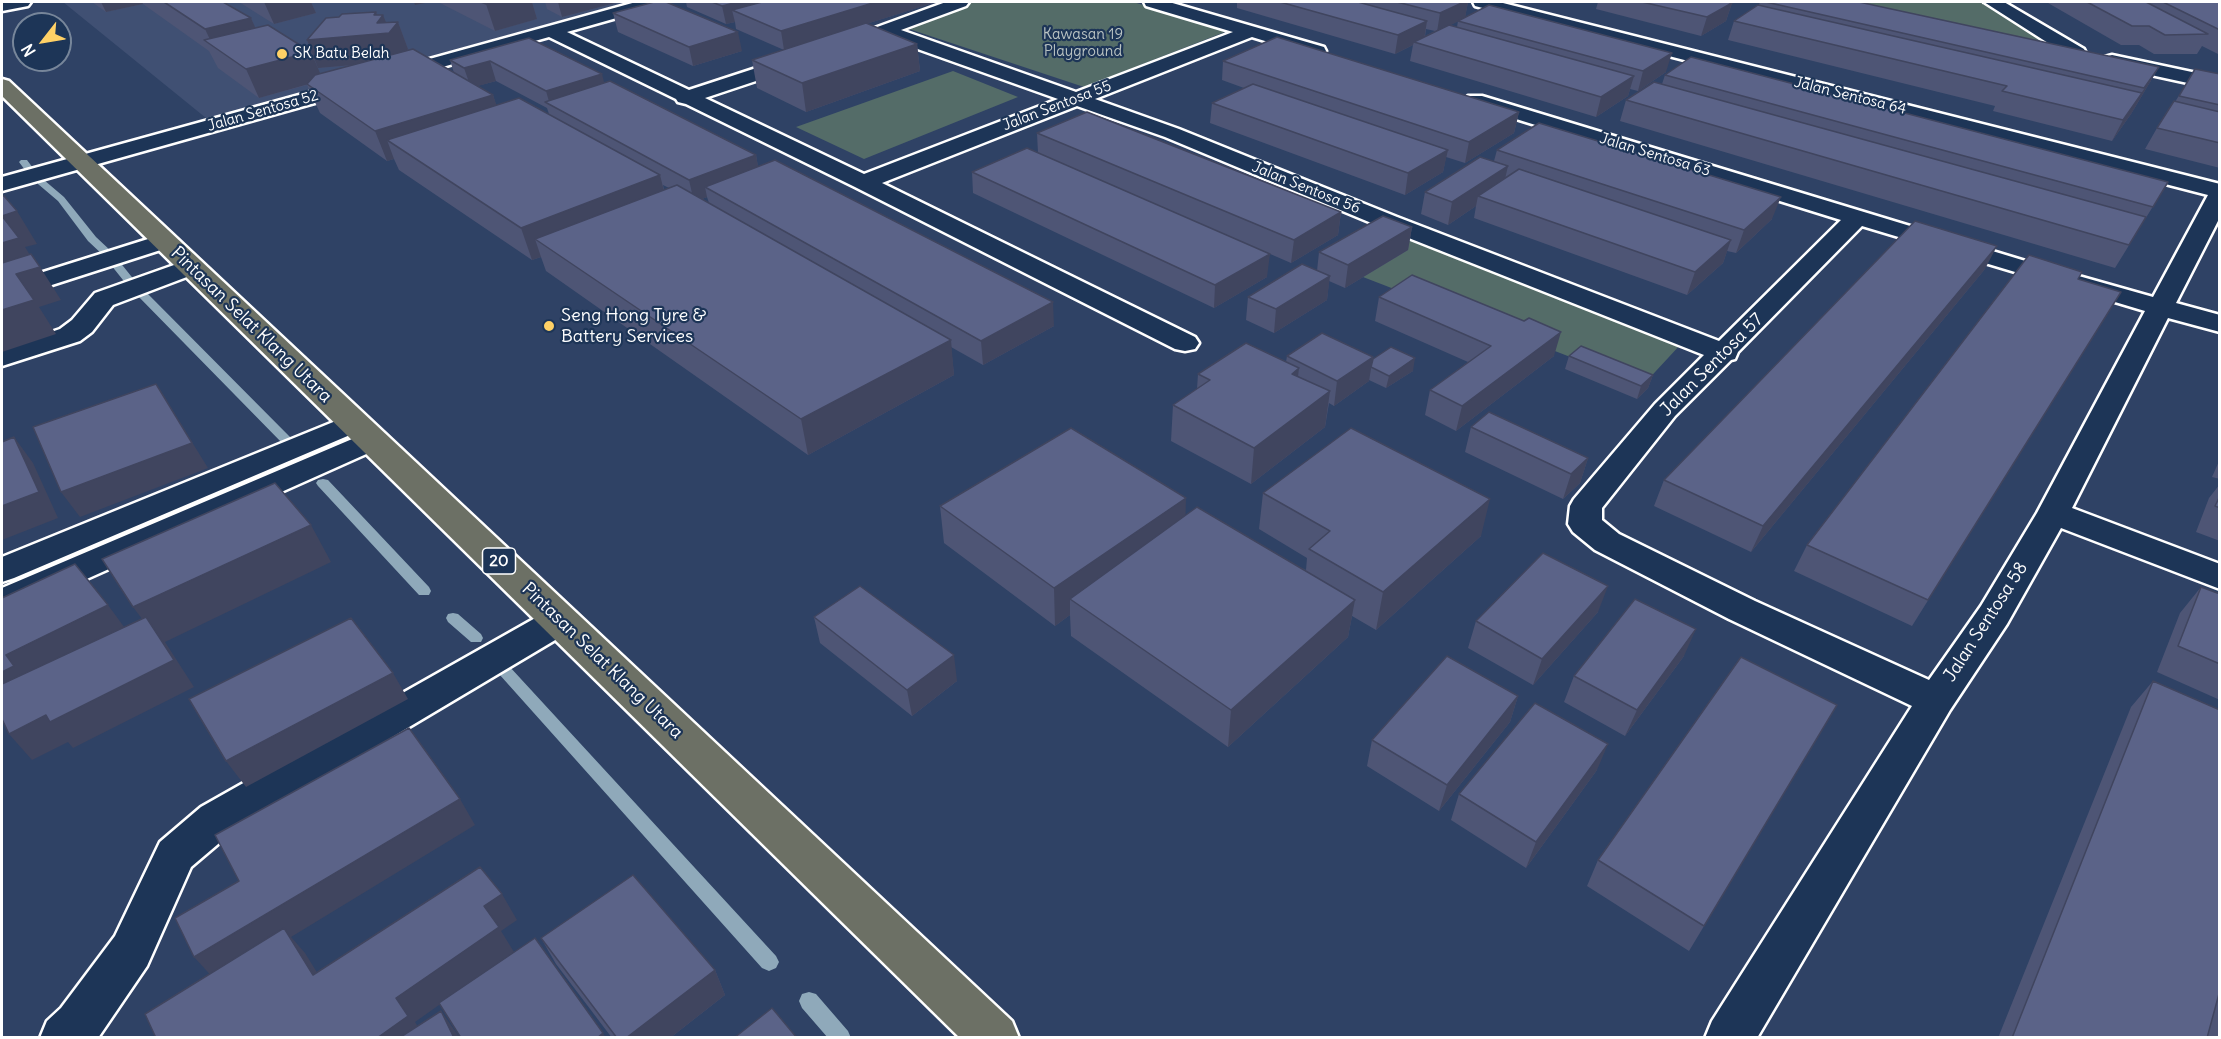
<!DOCTYPE html>
<style>
body{margin:0}
#map{position:relative;width:2221px;height:1039px;overflow:hidden;background:#2f4265;font-family:Delius,sans-serif}
canvas{display:block}
.frame{position:absolute;inset:0;border:3px solid #fff;pointer-events:none}
.north{position:absolute;left:12px;top:12px;width:60px;height:60px;box-sizing:border-box;background:#1d3557;border:2px solid #77869a;border-radius:50%;rotate:239deg;font-size:16px;font-weight:700;line-height:24px;text-align:center;color:#fff}
.north::after{content:'';display:block;margin:auto;width:21px;height:27px;background:#ffd166;clip-path:polygon(50% 0,100% 100%,50% 72%,0 100%)}
</style>
<div id="map">
<canvas width="2221" height="1039"></canvas>
<div class="frame"></div>
<div class="north">N</div>
</div>
<script>
const c = document.querySelector('canvas').getContext('2d');
c.lineJoin = 'round';
function fill(path, color) { c.fillStyle = color; c.fill(path, 'evenodd'); }
const shape = rows => new Path2D(rows.map(r => 'M' + r).join(''));
function stroke(path, color, width, dash) { c.strokeStyle = color; c.lineWidth = width; c.lineCap = dash ? 'butt' : 'round'; c.setLineDash(dash || []); c.stroke(path); }
function write(font, color, halo, rows, align = 'center') {
  c.font = font + ' Delius,sans-serif'; c.lineWidth = 4.5; c.setLineDash([]); c.textBaseline = 'middle'; c.strokeStyle = halo; c.fillStyle = color; for (const [text, x, y, turn = 0] of rows) {
    c.save(); c.translate(x, y); c.rotate((+turn || 0) * Math.PI / 180); c.textAlign = isNaN(turn) ? turn : align; if (halo) c.strokeText(text, 0, 0); c.fillText(text, 0, 0); c.restore();
  }
}
fill(shape([
 [63,2,628,2,206,118]
]), '#405073');
fill(shape([
 [966,2,1133,2,1230,30,1084,87,897,25],
 [1838,2,1993,2,2077,53],
 [953,71,1018,97,864,159,796,127],
 [1404,237,1681,344,1643,385,1350,272]
]), '#546c68');
fill(shape([
 [21,160,27,160,36,172,34,174,28,174,19,162,21,160],
 [38,180,44,180,64,197,96,237,112,252,112,256,104,256,88,241,58,201,38,184,38,180],
 [115,260,119,261,135,281,135,285,127,285,111,265,110,263,115,260],
 [139,288,143,289,292,439,294,442,292,445,284,445,135,293,135,289,139,288],
 [323,479,328,480,429,587,431,591,429,595,419,595,318,486,316,483,318,480,323,479],
 [453,613,458,614,481,634,483,638,481,642,471,642,448,622,446,618,448,614,453,613],
 [504,664,509,666,776,956,779,962,776,968,769,971,762,968,499,674,496,670,499,666,504,664],
 [809,992,816,994,848,1031,851,1038,828,1038,802,1008,799,1001,802,994,809,992]
]), '#8fa9ba');
const minor = shape([
 [2,2,31,2,28,6,2,11,2,2],
 [636,2,662,2,659,6,567,32,689,90,790,57,804,57,806,61,804,65,705,98,864,174,1058,99,884,37,875,39,869,38,866,34,869,30,946,2,969,2,966,6,901,30,1076,92,1233,32,1146,6,1144,2,1169,2,1324,47,1326,51,1324,55,1317,57,1252,37,1095,99,1179,129,1397,217,1719,341,1841,220,1468,104,1465,100,1468,96,1482,96,2022,260,2153,297,2208,195,1475,6,1473,2,1499,2,2220,184,2220,217,2176,303,2220,315,2220,332,2168,318,2072,508,2220,564,2220,589,2061,528,2007,624,1950,710,1757,1038,1705,1038,1712,1021,1912,706,1729,619,1595,550,1573,532,1568,524,1570,506,1574,499,1655,404,1704,355,1381,227,1165,137,1077,106,882,183,1195,337,1199,343,1195,349,1185,351,1175,349,855,187,686,104,678,102,676,99,549,37,2,191,2,177,636,2],
 [1862,226,2145,311,2037,513,1981,606,1929,680,1755,601,1619,534,1602,520,1602,508,1675,416,1731,360,1735,359,1738,352,1862,226],
 [1984,2,2004,2,2084,49,2086,53,2084,57,2077,59,2070,57,1984,2],
 [2112,55,2220,78,2220,90,2105,65,2103,61,2105,57,2112,55],
 [164,234,173,236,176,241,173,246,2,301,2,285,164,234],
 [191,259,200,262,204,267,200,272,113,305,92,332,80,341,2,366,2,349,60,329,72,320,95,293,191,259],
 [353,414,364,417,368,423,364,429,14,578,2,582,2,557,353,414],
 [371,431,382,433,386,440,382,447,15,611,2,614,2,588,371,431],
 [559,608,572,612,577,621,572,630,231,833,191,867,147,966,98,1038,40,1038,47,1021,61,1008,115,936,160,842,201,807,546,612,559,608]
]);
const trunk = shape([
 [2,79,9,81,1012,1021,1019,1038,960,1038,2,96,2,79]
]);
stroke(minor, '#fff', 5);
stroke(trunk, '#fff', 5);
fill(minor, '#1d3557');
fill(trunk, '#6c7065');
fill(shape([
 [92,2,223,2,251,18,255,28,311,52,320,74,354,65,318,68,307,40,339,17,376,12,377,15,386,22,398,22,408,49,407,50,454,73,450,60,529,38,604,83,756,155,758,167,1054,326,983,365,951,347,954,375,808,455,546,271,541,257,532,260,399,170,394,159,387,161,320,113,307,85,259,98,218,68,209,51,143,4,106,12],
 [496,81,547,108,549,114,496,105,493,95,477,86],
 [663,185,669,188,664,190],
 [707,197,709,203,702,199],
 [239,2,311,2,316,13,274,24],
 [438,2,532,2,537,19,495,31],
 [545,2,619,2,562,17,547,9],
 [686,2,936,2,866,24,917,44,920,71,806,112,757,88,752,60,784,50,736,29,735,22,726,24,687,7],
 [1237,2,1468,2,1465,17,1666,72,1638,91,1630,89,1628,96,1596,117,1410,61,1413,45,1395,54,1237,8],
 [1458,21,1457,27,1450,25],
 [1426,29,1435,31,1425,36],
 [1598,2,1727,2,1732,3,1726,21,1701,36,1596,9],
 [1760,2,1859,2,2159,67,2131,114,2112,141,1993,111,1995,106,1728,40,1734,21,1759,5],
 [2049,2,2220,2,2220,55,2202,46,2197,54,2154,54,2139,45,2121,45,2048,3],
 [613,13,742,51,693,66,618,32],
 [1223,61,1519,112,1514,133,1465,163,1446,157,1443,172,1405,195,1210,123,1212,103,1244,88,1222,80],
 [2195,69,2220,74,2220,168,2145,149,2157,128,2175,102],
 [1665,75,2168,182,2115,268,1620,121,1626,100,1662,84],
 [1037,133,1341,212,1338,235,1291,263,1261,250,1267,277,1214,308,973,193,972,172,1038,153],
 [1497,150,1772,219,1736,253,1727,251,1723,263,1687,295,1474,218,1476,206,1448,225,1421,214,1425,192,1494,161],
 [1412,227,1408,250,1345,288,1329,281,1327,300,1274,333,1246,320,1248,297,1317,271,1319,252],
 [1985,269,1751,552,1654,506,1664,480],
 [2078,279,2121,292,1912,626,1794,571,1807,545],
 [1379,297,1554,356,1456,431,1425,415,1430,390,1468,362,1375,321],
 [1287,356,1373,357,1373,359,1413,371,1386,388,1369,380,1369,381,1334,406,1329,403,1325,427,1251,484,1171,441,1173,405,1197,389,1198,374,1286,362],
 [1569,356,1653,375,1648,388,1637,399,1565,369],
 [1471,427,1588,458,1580,483,1563,499,1465,452],
 [2220,459,2220,479,2212,477],
 [2220,484,2220,541,2196,532,2209,498],
 [1263,493,1481,536,1376,630,1352,616,1348,637,1228,747,1071,636,1070,615,1055,626,944,543,940,506,1186,515,1306,570,1307,558,1259,529],
 [2201,587,2220,594,2220,700,2157,672,2180,613],
 [1598,612,1533,685,1468,648,1476,621],
 [814,617,957,681,912,716,820,643],
 [1684,656,1625,736,1564,702,1574,676],
 [2153,681,2220,710,2220,1038,1998,1038,2131,707],
 [1518,696,1510,722,1439,811,1367,766,1372,740],
 [1837,705,1689,951,1587,886,1598,860],
 [1597,770,1526,868,1451,820,1459,794],
 [541,938,715,970,725,995,670,1038,612,1038,556,964]
]), '#4e5575');
fill(shape([
 [101,2,142,2,143,4,106,12],
 [264,2,311,2,316,13,274,24],
 [414,2,430,2,415,5],
 [497,2,532,2,537,19,495,31,486,4],
 [558,2,619,2,562,17],
 [738,2,803,2,732,10,735,22,726,24,722,6],
 [876,2,936,2,784,50,781,31],
 [1464,2,1468,2,1465,18,1437,32,1440,13],
 [1732,3,1726,21,1701,36,1707,17],
 [376,12,379,21,383,15,390,32,398,22,408,49,400,61,318,68,307,40,374,15],
 [251,18,263,45,213,46,205,29],
 [1427,21,1424,40,1414,42,1413,45,1395,54,1398,35],
 [738,32,742,51,693,66,689,47],
 [917,44,920,71,806,112,802,83],
 [311,52,323,80,259,98,246,69],
 [1672,53,1666,72,1638,91,1643,71],
 [490,61,496,81,471,88,464,68],
 [2159,67,2131,114,2112,141,2123,120],
 [602,74,607,94,550,105,546,91],
 [1634,76,1628,96,1596,117,1601,97],
 [493,95,503,124,387,140,394,159,387,161,375,131],
 [1519,112,1514,133,1465,163,1469,142],
 [1448,150,1443,172,1405,195,1408,173],
 [756,155,760,176,705,187,707,197,694,202,689,180],
 [1508,166,1503,188,1478,196,1476,206,1448,225,1452,202],
 [660,175,668,207,535,239,541,257,532,260,521,228],
 [1781,197,1772,219,1736,253,1744,230],
 [17,211,37,244,25,247,38,268,40,267,61,300,39,307,56,334,2,352,2,216],
 [1341,212,1338,235,1291,263,1294,240],
 [1412,227,1408,250,1345,288,1348,265],
 [1731,240,1723,263,1687,295,1695,272],
 [1997,246,1985,269,1751,552,1763,526],
 [1270,254,1267,277,1214,308,1215,285],
 [1330,276,1327,300,1274,333,1276,309],
 [1053,302,1054,326,983,365,981,341],
 [1561,332,1554,356,1456,431,1462,406],
 [951,340,954,375,808,455,801,419],
 [1373,357,1369,381,1334,406,1337,381],
 [1415,358,1413,371,1386,388,1389,376],
 [1299,368,1295,403,1292,374],
 [1653,375,1648,388,1637,399,1641,386],
 [156,384,208,468,80,517,61,492],
 [1330,391,1325,427,1251,484,1254,448],
 [14,437,33,463,58,518,2,540,2,506],
 [1588,458,1580,483,1563,499,1571,474],
 [1186,498,1185,534,1070,599,1070,615,1055,626,1054,588],
 [1490,499,1481,536,1376,630,1383,592],
 [311,525,331,562,165,642,194,687,73,748,68,742,32,760,9,734,161,644,133,607],
 [1608,586,1598,612,1533,685,1542,659],
 [1355,600,1348,637,1228,747,1231,710],
 [108,605,127,631,2,710,2,672,6,655],
 [1696,629,1684,656,1625,736,1637,710],
 [954,655,957,681,912,716,907,690],
 [393,673,408,699,246,787,226,761],
 [1518,696,1510,722,1439,811,1447,785],
 [1608,744,1597,770,1526,868,1536,842],
 [460,799,475,825,291,937,305,953,334,1000,217,982,194,957],
 [502,894,517,920,501,931,514,952,415,1022,425,1038,377,1038,396,998,484,906],
 [715,970,725,995,670,1038,626,1038],
 [441,1011,460,1038,454,1038],
 [603,1033,606,1038,597,1038]
]), '#40455f');
const building = shape([
 [164,2,223,2,251,18,205,29,164,2],
 [481,2,497,2,486,4,481,2],
 [654,2,666,2,738,32,689,47,613,13,654,2],
 [712,2,738,2,722,6,712,2],
 [762,2,876,2,781,31,732,10,762,2],
 [1280,2,1358,2,1427,21,1398,35,1280,2],
 [1397,2,1464,2,1440,13,1397,2],
 [1642,2,1727,2,1732,3,1707,17,1642,2],
 [1766,2,1859,2,2159,67,2144,88,1766,2],
 [2087,2,2146,2,2208,34,2165,35,2149,26,2132,26,2087,2],
 [2163,2,2220,2,2220,30,2163,2],
 [1489,5,1672,53,1643,71,1458,21,1489,5],
 [1758,5,2142,93,2123,120,2002,91,2007,86,1734,21,1758,5],
 [376,12,374,15,383,15,377,23,398,22,389,33,307,40,326,18,339,17,342,14,376,12],
 [866,23,917,44,802,83,752,60,866,23],
 [268,25,311,52,246,69,204,40,268,25],
 [1449,25,1634,76,1601,97,1414,42,1449,25],
 [1277,37,1519,112,1469,142,1223,61,1277,37],
 [529,38,602,74,546,91,490,61,464,68,450,60,529,38],
 [413,49,493,95,375,131,307,84,315,75,413,49],
 [1691,57,2168,182,2153,207,1665,75,1691,57],
 [2195,69,2220,74,2220,105,2179,96,2195,69],
 [610,81,756,155,689,180,545,102,610,81],
 [1654,82,2146,217,2129,245,1626,100,1654,82],
 [1253,84,1448,150,1408,173,1212,103,1253,84],
 [519,98,660,175,521,228,387,140,519,98],
 [2174,101,2220,112,2220,143,2157,128,2174,101],
 [1087,112,1341,212,1294,240,1037,133,1087,112],
 [1539,123,1781,197,1744,230,1497,150,1539,123],
 [1027,148,1270,254,1215,285,972,172,1027,148],
 [1480,157,1508,166,1452,202,1425,192,1480,157],
 [775,160,1053,302,981,341,705,187,775,160],
 [1519,169,1731,240,1695,272,1478,196,1519,169],
 [677,185,951,340,801,419,535,239,677,185],
 [2,196,4,196,17,211,2,216,19,238,2,243,2,196],
 [1383,216,1412,227,1348,265,1319,252,1383,216],
 [1915,221,1997,246,1763,526,1664,480,1915,221],
 [31,254,40,267,16,274,34,300,2,310,2,263,31,254],
 [2029,255,2082,272,2078,279,2121,292,1928,600,1807,545,2029,255],
 [1302,264,1330,276,1276,309,1248,297,1302,264],
 [1412,275,1524,321,1529,318,1561,332,1462,406,1430,390,1491,346,1379,297,1412,275],
 [1322,333,1373,357,1337,381,1287,356,1322,333],
 [1246,343,1299,368,1292,374,1330,391,1254,448,1173,405,1210,380,1198,374,1246,343],
 [1581,346,1653,375,1641,386,1569,356,1581,346],
 [1391,347,1415,358,1389,376,1371,367,1373,359,1391,347],
 [156,384,192,443,61,492,33,427,156,384],
 [1489,412,1588,458,1571,474,1471,427,1489,412],
 [1071,428,1186,498,1054,588,940,506,1071,428],
 [1351,428,1490,499,1383,592,1309,549,1330,531,1263,493,1351,428],
 [14,437,39,492,2,506,2,442,14,437],
 [275,483,311,525,133,607,102,559,275,483],
 [2220,496,2220,508,2215,506,2220,496],
 [1197,507,1355,600,1231,710,1070,599,1197,507],
 [1543,553,1608,586,1542,659,1476,621,1543,553],
 [75,564,108,605,6,655,14,666,2,672,2,598,75,564],
 [860,586,954,655,907,690,814,617,860,586],
 [2201,587,2220,594,2220,664,2178,646,2201,587],
 [1635,599,1696,629,1637,710,1574,676,1635,599],
 [146,617,174,660,50,722,46,715,9,734,2,719,2,684,146,617],
 [351,618,393,673,226,761,189,699,351,618],
 [1447,656,1518,696,1447,785,1372,740,1447,656],
 [1741,657,1837,705,1704,926,1598,860,1741,657],
 [2153,681,2220,710,2220,990,2207,1038,2012,1038,2153,681],
 [1535,703,1608,744,1536,842,1459,794,1535,703],
 [409,728,460,799,194,957,175,918,239,881,215,835,409,728],
 [480,867,502,894,484,906,499,927,396,998,408,1016,377,1038,156,1038,145,1014,284,928,313,975,480,867],
 [633,875,715,970,626,1038,617,1038,541,938,633,875],
 [535,938,603,1033,597,1038,461,1038,439,1003,535,938],
 [772,1008,797,1038,734,1038,772,1008],
 [441,1011,454,1038,399,1038,441,1011]
]);
fill(building, '#5b6388');
stroke(building, '#40455f', 1.5);
for (const [x, y, r, color] of [
 [282,54,6,"#ffd166"],
 [549,326,6,"#ffd166"]
]) { const dot = new Path2D(); dot.arc(x, y, r, 0, 2 * Math.PI); c.fillStyle = color; c.fill(dot); stroke(dot, '#1d3557', 2); }
write('15px', '#bbc4c3', '#1d3557', [
 ["Kawasan 19",1083,35],
 ["Playground",1083,52]
]);
write('15px', '#fff', '#1d3557', [
 ["SK Batu Belah",294,54]
], 'left');
write('15px', '#fff', '#1d3557', [
 ["Jalan Sentosa 64",1850,96,14],
 ["Jalan Sentosa 55",1057,106,-21],
 ["Jalan Sentosa 52",263,111,-16],
 ["Jalan Sentosa 63",1655,155,17],
 ["Jalan Sentosa 56",1306,188,22]
]);
for (const [x, y, w] of [
 [499,561,33]
]) { const box = new Path2D(); box.roundRect(x - w / 2, y - 13, w, 26, 4.5); c.fillStyle = '#1d3557'; c.fill(box); stroke(box, '#fff', 1.5); }
write('bold 16px', '#fff', null, [
 ["20",499,561]
]);
write('18px', '#fff', '#1d3557', [
 ["Seng Hong Tyre &",561,316],
 ["Battery Services",561,337]
], 'left');
write('18px', '#fff', '#1d3557', [
 ["Pintasan Selat Klang Utara",251,325,44],
 ["Jalan Sentosa 57",1712,365,-45],
 ["Jalan Sentosa 58",1986,622,-57],
 ["Pintasan Selat Klang Utara",602,661,44]
]);
</script>
